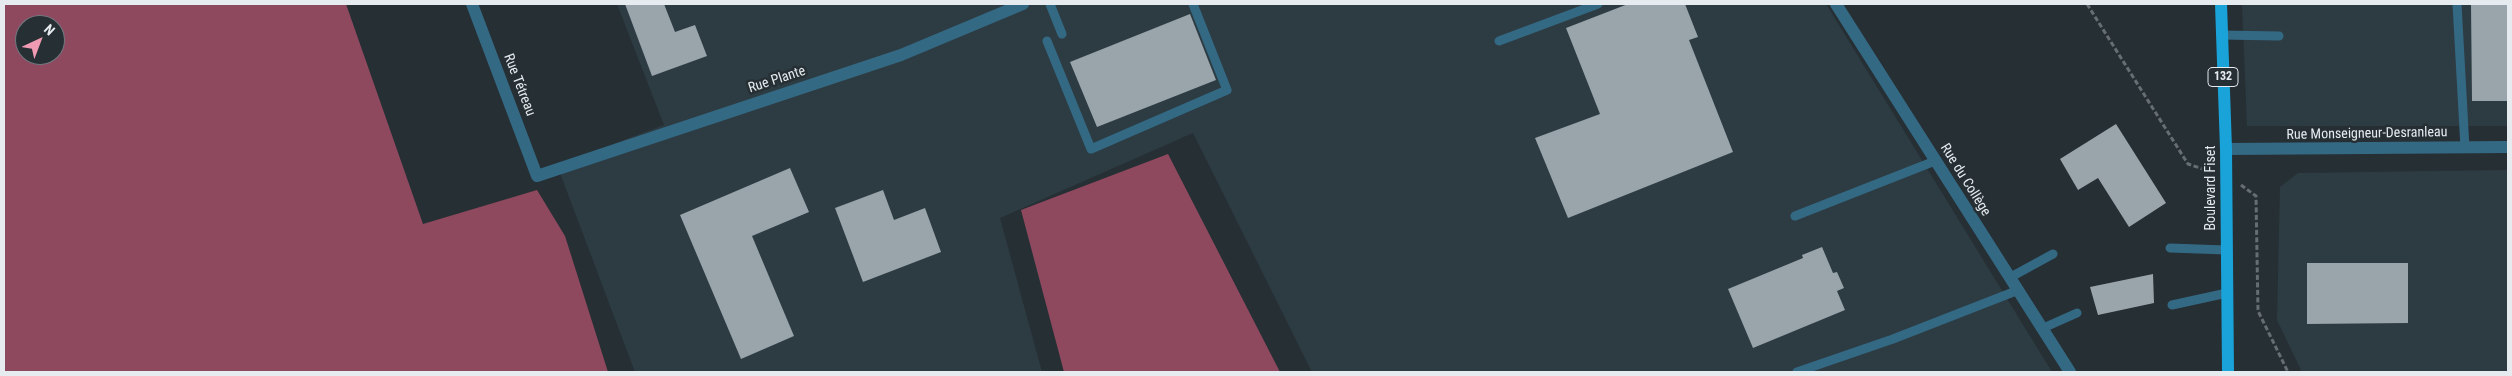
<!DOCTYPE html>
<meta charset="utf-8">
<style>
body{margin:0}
#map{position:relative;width:2512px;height:376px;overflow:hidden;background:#262f34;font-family:"Roboto Condensed",sans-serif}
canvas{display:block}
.frame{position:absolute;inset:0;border:5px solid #e5ebee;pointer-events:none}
.north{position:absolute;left:15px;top:15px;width:50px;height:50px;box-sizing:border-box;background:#262f34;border:1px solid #727a7e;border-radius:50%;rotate:43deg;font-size:14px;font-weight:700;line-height:20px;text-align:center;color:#e5ebee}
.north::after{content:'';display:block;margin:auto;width:18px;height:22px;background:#f19ab3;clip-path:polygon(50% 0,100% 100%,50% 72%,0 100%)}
</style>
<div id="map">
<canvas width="2512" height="376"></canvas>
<div class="frame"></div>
<div class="north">N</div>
</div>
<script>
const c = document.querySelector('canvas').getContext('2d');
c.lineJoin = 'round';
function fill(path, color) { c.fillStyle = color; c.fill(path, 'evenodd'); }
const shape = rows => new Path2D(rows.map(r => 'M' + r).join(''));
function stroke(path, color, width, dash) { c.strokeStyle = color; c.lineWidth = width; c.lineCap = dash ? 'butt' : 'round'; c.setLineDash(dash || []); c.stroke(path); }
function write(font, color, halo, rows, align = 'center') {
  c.font = font + ' "Roboto Condensed",sans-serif'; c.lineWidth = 5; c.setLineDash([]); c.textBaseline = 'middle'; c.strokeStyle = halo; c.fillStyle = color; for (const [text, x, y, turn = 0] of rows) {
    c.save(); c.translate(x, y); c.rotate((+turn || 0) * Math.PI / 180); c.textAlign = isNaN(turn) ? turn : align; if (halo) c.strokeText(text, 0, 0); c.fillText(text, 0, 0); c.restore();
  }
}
fill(shape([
 [617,4,1826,4,2052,372,1312,372,1193,133,1000,218,1042,372,635,372,557,165,664,125],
 [2242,4,2508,4,2508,126,2247,126],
 [2508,170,2508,372,2302,372,2277,320,2280,187,2298,173]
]), '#2d3c43');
fill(shape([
 [4,4,346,4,423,224,537,190,565,236,608,372,4,372],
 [25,25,55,25,55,55,25,55],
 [1168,154,1280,372,1064,372,1021,210]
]), '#8e495f');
fill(shape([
 [625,4,664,4,675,32,695,25,707,56,652,76],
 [1628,4,1685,4,1698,37,1689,40,1733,152,1568,218,1535,138,1600,114,1566,28],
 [2471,4,2508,4,2508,101,2472,101],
 [1190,14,1216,80,1097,127,1070,62],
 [2116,124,2166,203,2129,227,2098,178,2078,190,2060,159],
 [790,168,809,212,752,236,794,336,741,359,680,215],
 [883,190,894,220,925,208,941,252,863,282,835,208],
 [1822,247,1833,273,1837,272,1844,288,1837,291,1845,310,1753,348,1728,289,1803,258,1802,255],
 [2307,263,2408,263,2408,323,2307,324],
 [2153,274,2154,303,2098,315,2090,287]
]), '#9aa5ab');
stroke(shape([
 [2087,4,2188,164,2212,172],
 [2241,185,2256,196,2258,311,2288,372]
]), '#666e72', 3, [5, 2.5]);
stroke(shape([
 [1050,4,1062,34],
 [2457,4,2465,148],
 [2221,35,2279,36],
 [1047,41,1091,149,1227,90,1193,4],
 [1499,41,1598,4],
 [1795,216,1935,161],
 [2170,248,2226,250],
 [2009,278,2053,254],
 [2172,305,2227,293],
 [2041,329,2077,313],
 [1797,372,1893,339,2016,291]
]), '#346984', 9);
stroke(shape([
 [472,4,537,176,901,55,1023,4],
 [2226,149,2508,147]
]), '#346984', 12);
stroke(shape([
 [1836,4,2070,372]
]), '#346984', 12);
stroke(shape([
 [2221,4,2226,149,2228,372]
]), '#19a3d9', 12);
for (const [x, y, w] of [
 [2223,77,30]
]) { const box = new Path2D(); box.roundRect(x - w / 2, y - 9.5, w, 19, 4); c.fillStyle = '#262f34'; c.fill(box); stroke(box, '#e5ebee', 1); }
write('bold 12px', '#e5ebee', null, [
 ["132",2223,77]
]);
write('14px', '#e5ebee', '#262f34', [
 ["Rue Plante",777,80,-18],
 ["Rue Tétreau",519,85,69],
 ["Rue Monseigneur-Desranleau",2367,134,-1],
 ["Rue du Collège",1965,180,58],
 ["Boulevard Fiset",2211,188,-90]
]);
</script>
